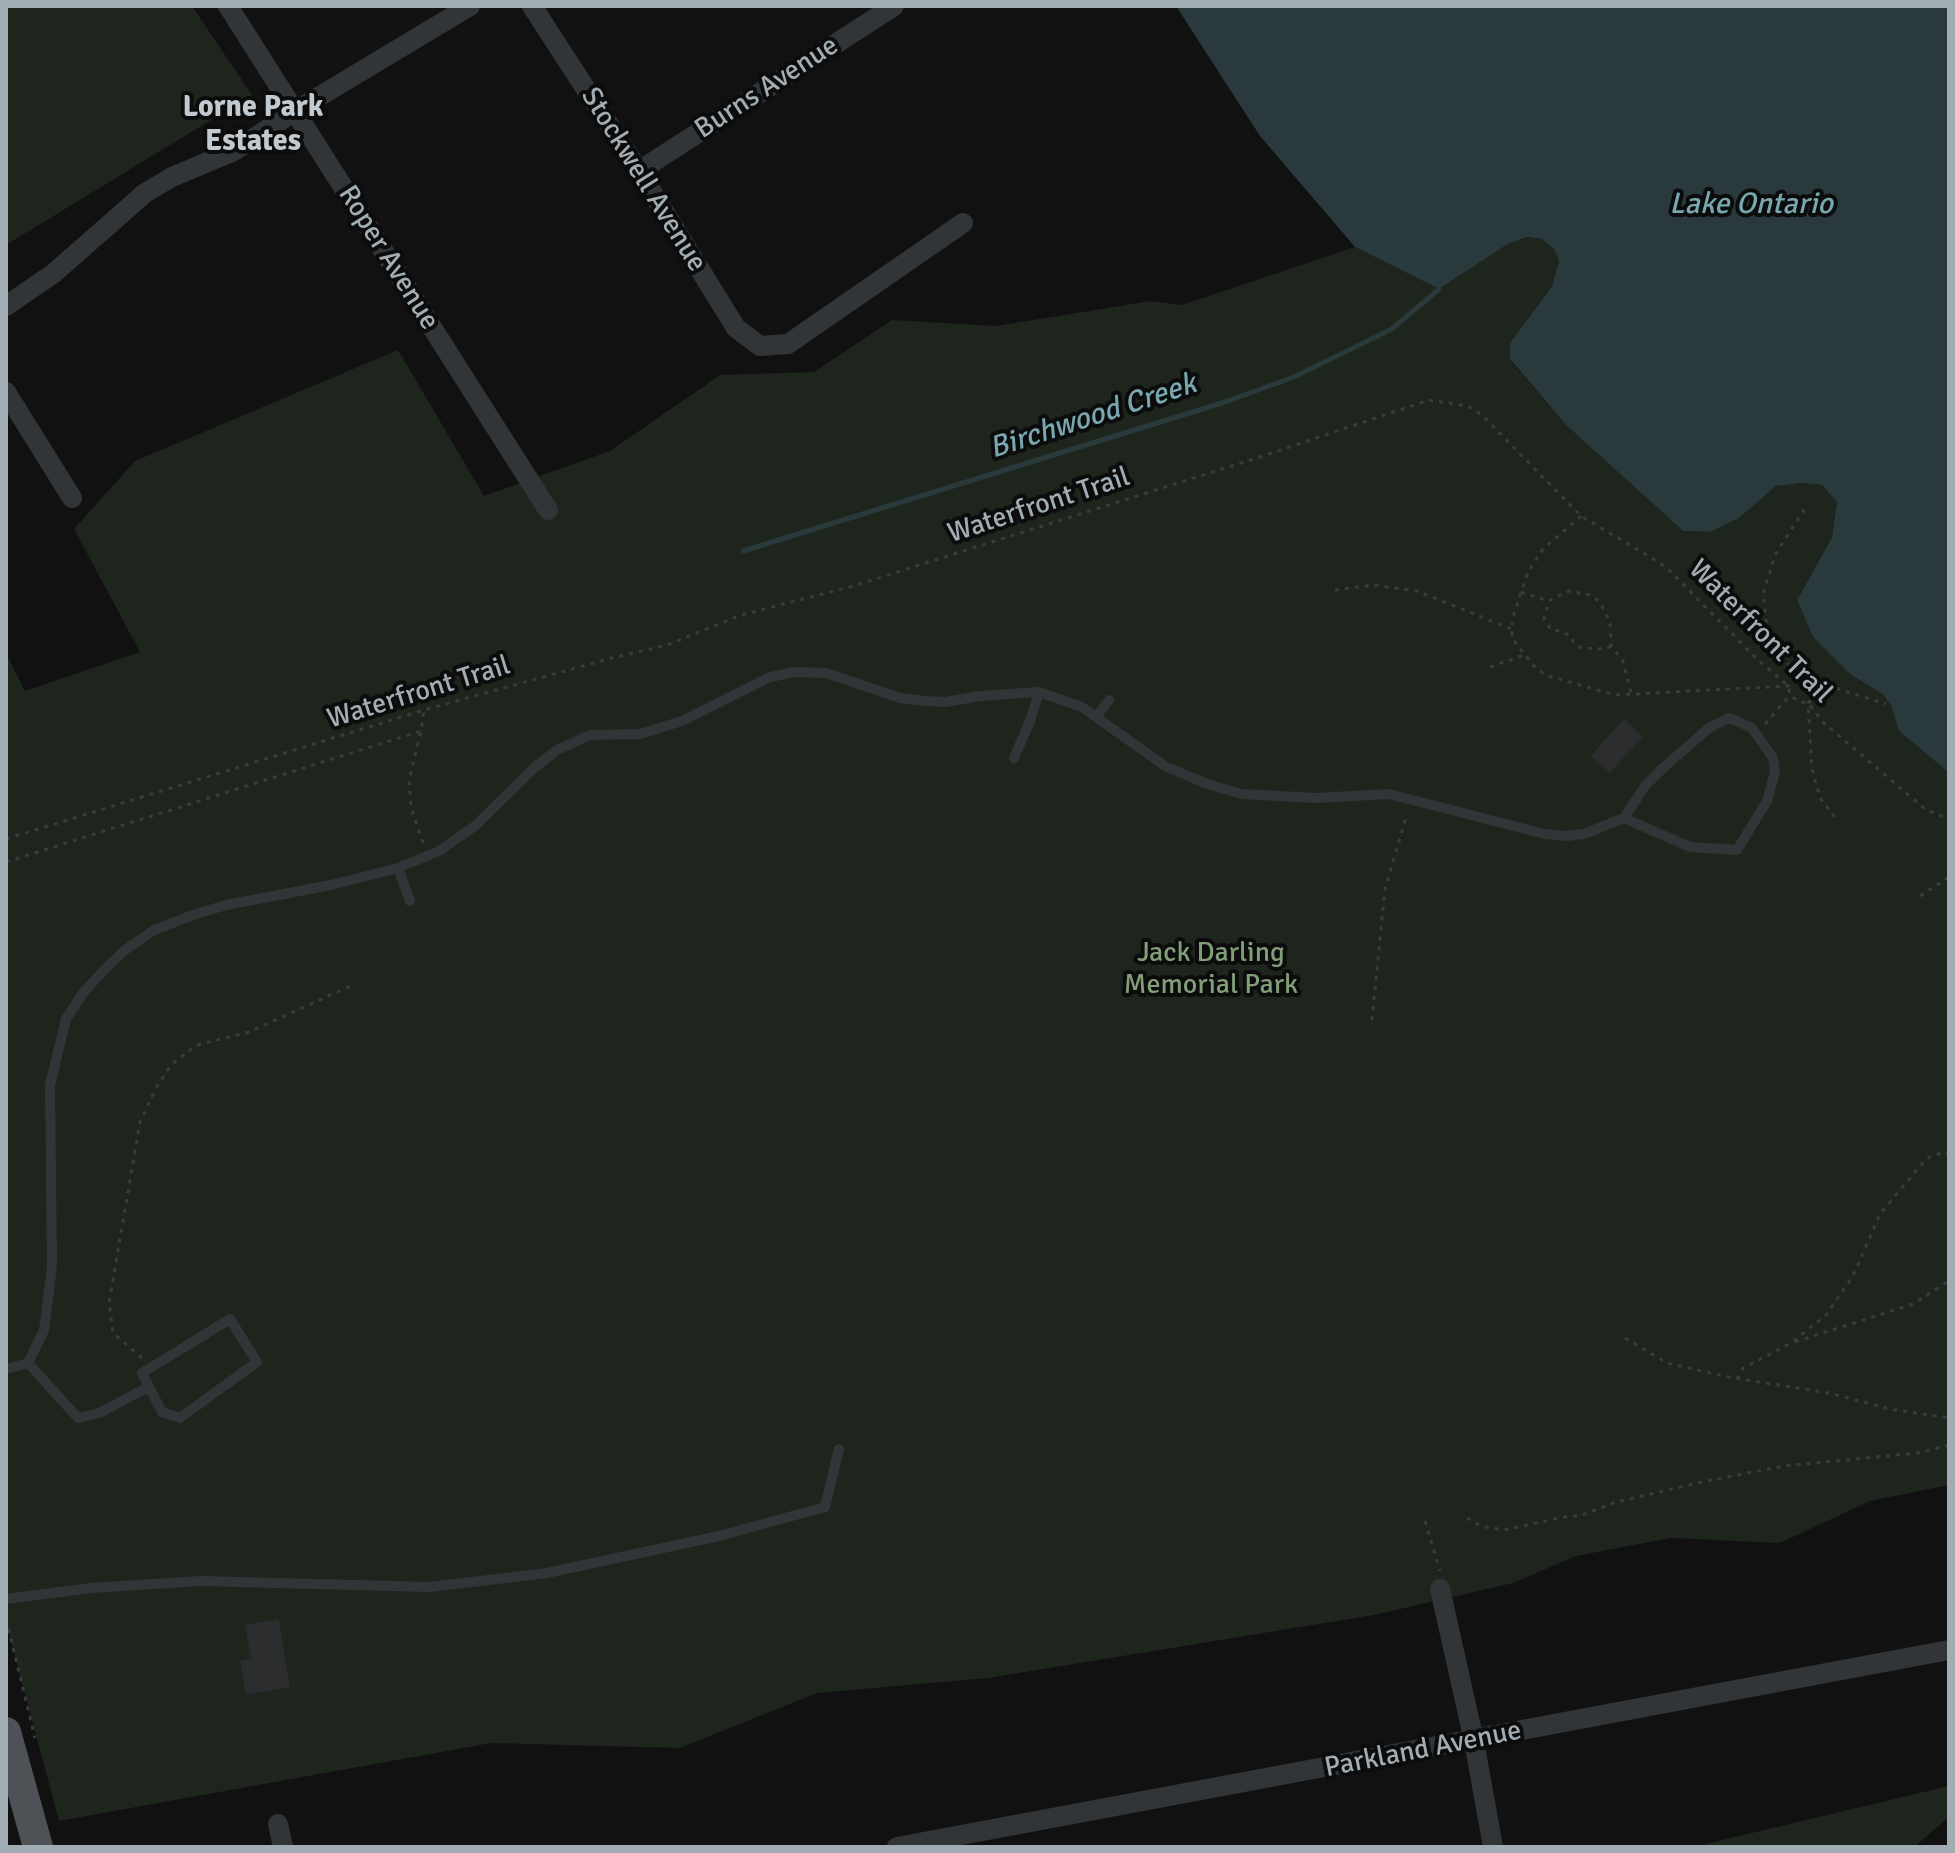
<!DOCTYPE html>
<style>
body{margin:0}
#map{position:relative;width:1955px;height:1853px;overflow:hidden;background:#111112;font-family:Signika,sans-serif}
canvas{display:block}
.frame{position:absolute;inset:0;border:8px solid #a2adb3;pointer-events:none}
</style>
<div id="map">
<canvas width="1955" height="1853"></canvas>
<div class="frame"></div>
</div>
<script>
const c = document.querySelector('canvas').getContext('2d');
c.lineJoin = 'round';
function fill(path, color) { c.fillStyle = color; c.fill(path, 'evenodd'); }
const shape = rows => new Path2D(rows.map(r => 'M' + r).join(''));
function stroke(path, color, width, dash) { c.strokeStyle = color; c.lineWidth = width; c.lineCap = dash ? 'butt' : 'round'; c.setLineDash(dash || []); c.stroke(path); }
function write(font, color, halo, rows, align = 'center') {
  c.font = font + ' Signika,sans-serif'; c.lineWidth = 8; c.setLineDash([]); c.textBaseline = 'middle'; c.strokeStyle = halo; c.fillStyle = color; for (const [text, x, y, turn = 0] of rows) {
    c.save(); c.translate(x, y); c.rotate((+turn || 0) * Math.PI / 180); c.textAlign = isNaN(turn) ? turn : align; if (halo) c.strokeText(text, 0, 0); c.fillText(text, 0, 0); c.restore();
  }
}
fill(shape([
 [6,6,192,6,252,95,6,245],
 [1529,237,1542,239,1554,249,1559,261,1552,286,1510,343,1510,360,1566,425,1683,531,1712,532,1739,518,1776,486,1802,483,1822,485,1837,502,1832,537,1797,600,1813,637,1851,675,1883,694,1891,706,1899,731,1949,773,1949,1485,1870,1501,1780,1543,1671,1538,1576,1556,1513,1583,1374,1615,988,1678,817,1693,680,1748,491,1743,59,1821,6,1623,6,653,25,691,140,652,74,529,135,461,398,350,484,496,610,451,720,375,814,372,892,320,996,326,1151,301,1182,305,1355,247,1439,289,1508,244],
 [1949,1786,1949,1817,1914,1847,1693,1847]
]), '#1e251d');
fill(shape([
 [1176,6,1949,6,1949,773,1899,731,1891,706,1883,694,1851,675,1813,637,1797,600,1832,537,1837,502,1822,485,1802,483,1776,486,1739,518,1711,532,1683,531,1566,425,1510,359,1510,343,1552,286,1559,261,1554,249,1542,239,1528,237,1508,244,1439,289,1355,247,1260,136]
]), '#2a393b');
stroke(shape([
 [743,551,1225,402,1294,377,1392,329,1439,289]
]), '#2a393b', 5);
const building = shape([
 [1624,720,1642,737,1609,772,1592,756,1624,720],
 [278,1620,289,1686,247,1694,241,1661,252,1659,246,1626,278,1620]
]);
fill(building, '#2c2d2e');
stroke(building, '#2b2c2e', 2);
stroke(shape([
 [1581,516,1543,549,1528,572,1512,620,1512,638,1533,665,1545,675,1615,695,1788,686,1795,675,1809,675,1817,686,1816,696,1808,703,1812,769,1820,798,1838,821],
 [1335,590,1373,585,1417,591,1511,629],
 [1521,592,1548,601],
 [1611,646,1606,649,1583,648,1576,646,1570,636,1562,631,1551,630,1544,619,1549,601,1568,591,1591,595,1600,602,1610,622,1611,646,1623,661,1631,693],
 [1490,667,1524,655],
 [1795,675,1773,641,1766,620,1763,593,1776,553,1808,504],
 [1817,686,1826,685,1886,704],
 [1765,724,1790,695],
 [6,839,424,710,612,658,667,645,741,615,850,587,1260,457,1429,400,1468,406,1482,415,1581,516,1665,566,1756,658,1788,686,1790,695,1798,701,1808,703,1824,723,1925,809,1949,819],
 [423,843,411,807,409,780,421,731,424,710],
 [6,862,421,731],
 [1920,896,1949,877],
 [1372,1020,1385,889,1407,814],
 [1625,1338,1667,1363,1728,1377,1829,1393,1890,1409,1949,1418],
 [1795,1342,1913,1304,1949,1281],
 [142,1358,113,1333,109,1303,140,1122,156,1088,171,1065,197,1045,249,1032,355,984],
 [1737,1379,1743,1368,1791,1343,1826,1315,1853,1276,1880,1214,1927,1158,1944,1152,1949,1154],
 [1467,1518,1480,1526,1504,1530,1569,1516,1579,1516,1616,1502,1711,1480,1784,1466,1917,1453,1949,1445],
 [1425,1521,1440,1571],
 [6,1619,35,1738]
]), '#383c3e', 3, [4, 6]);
stroke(shape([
 [1096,717,1109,700],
 [1014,758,1030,721,1039,692],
 [398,868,410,901],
 [230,1319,257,1362,180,1418,162,1412,142,1373,230,1319],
 [28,1363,78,1418,99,1413,147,1388],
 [6,1369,28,1363,44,1330,52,1266,50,1085,66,1019,83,993,104,970,125,950,154,930,193,915,226,905,331,885,398,868,439,851,475,826,534,768,557,750,590,735,640,734,682,721,770,677,795,672,826,673,900,698,925,701,945,702,980,696,1039,692,1082,707,1165,766,1207,784,1242,794,1316,798,1389,794,1545,834,1566,836,1584,834,1624,818,1645,786,1661,770,1710,727,1730,718,1752,728,1773,758,1775,772,1767,801,1737,850,1690,847,1624,818],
 [6,1599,91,1588,201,1581,430,1587,547,1573,719,1536,825,1507,839,1449]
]), '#323537', 10);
stroke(shape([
 [228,6,548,510],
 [532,6,639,171,736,328,760,346,788,344,963,223],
 [639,171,894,6],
 [6,306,54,273,145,193,172,177,234,151,295,111,470,6],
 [6,392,72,498],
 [1440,1589,1474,1741,1493,1847],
 [278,1824,283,1847],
 [897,1847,1949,1650]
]), '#323537', 20);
stroke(shape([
 [6,1732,38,1847]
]), '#4e5256', 30);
write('28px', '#a2adb3', '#0c0c0d', [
 ["Burns Avenue",767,88,-33],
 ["Stockwell Avenue",643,180,58],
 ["Roper Avenue",388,258,58],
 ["Waterfront Trail",1039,506,-18],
 ["Waterfront Trail",1760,632,45],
 ["Waterfront Trail",419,693,-17],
 ["Parkland Avenue",1423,1750,-11]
]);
write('28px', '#829e79', '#0c0c0d', [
 ["Jack Darling",1211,954],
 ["Memorial Park",1211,986]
]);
write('bold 30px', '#c3cacf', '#0c0c0d', [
 ["Lorne Park",253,108],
 ["Estates",253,142]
]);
write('italic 30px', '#78a7af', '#0c0c0d', [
 ["Lake Ontario",1751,205],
 ["Birchwood Creek",1093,417,-18]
]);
</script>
